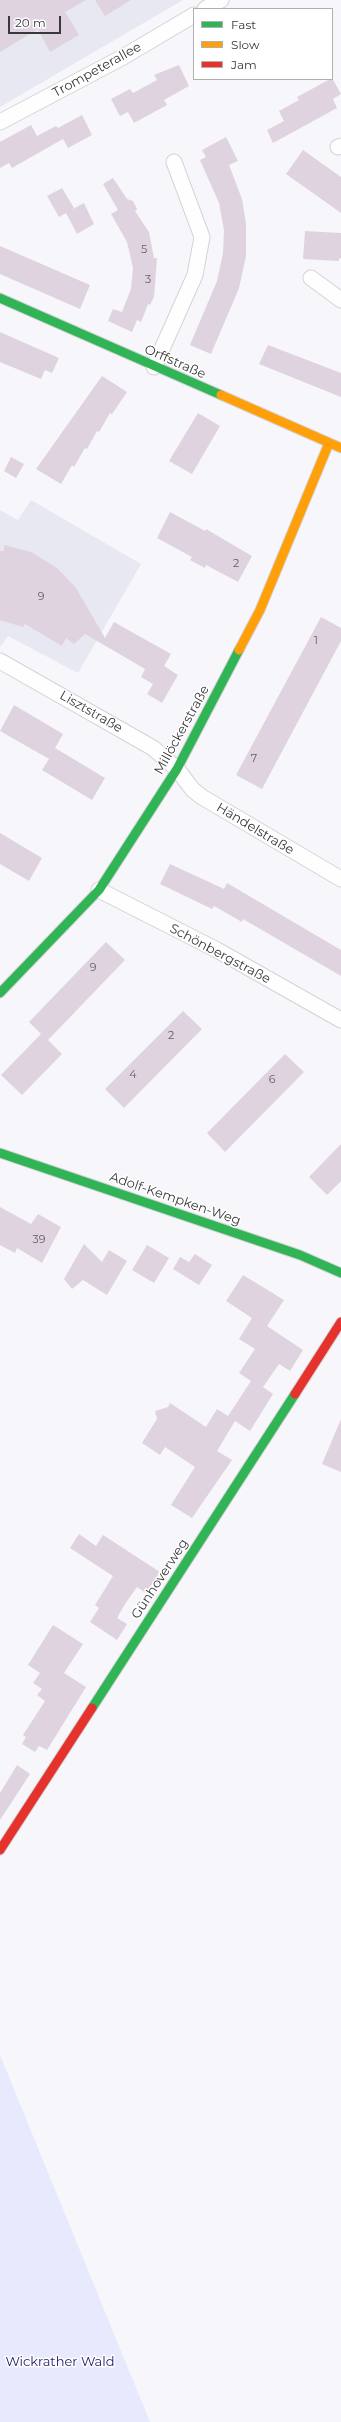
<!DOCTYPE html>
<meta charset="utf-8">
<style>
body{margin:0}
#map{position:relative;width:341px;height:2422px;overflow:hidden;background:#f6f6fb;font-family:Montserrat,sans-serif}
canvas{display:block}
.legend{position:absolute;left:193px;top:8px;width:140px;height:72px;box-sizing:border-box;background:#fff;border:1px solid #b0b0b1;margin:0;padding:5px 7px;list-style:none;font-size:12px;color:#39393c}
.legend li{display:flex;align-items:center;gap:8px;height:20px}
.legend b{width:20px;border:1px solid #b0b0b1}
.scale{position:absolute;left:8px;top:16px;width:53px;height:18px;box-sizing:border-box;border:2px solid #39393c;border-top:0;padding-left:5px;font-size:12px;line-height:14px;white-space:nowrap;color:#39393c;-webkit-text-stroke:3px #fff;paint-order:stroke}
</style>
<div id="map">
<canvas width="341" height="2422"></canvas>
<ul class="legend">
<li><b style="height:5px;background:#30b455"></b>Fast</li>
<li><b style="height:5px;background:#ff9f0a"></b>Slow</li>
<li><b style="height:5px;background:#e5322d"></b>Jam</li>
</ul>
<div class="scale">20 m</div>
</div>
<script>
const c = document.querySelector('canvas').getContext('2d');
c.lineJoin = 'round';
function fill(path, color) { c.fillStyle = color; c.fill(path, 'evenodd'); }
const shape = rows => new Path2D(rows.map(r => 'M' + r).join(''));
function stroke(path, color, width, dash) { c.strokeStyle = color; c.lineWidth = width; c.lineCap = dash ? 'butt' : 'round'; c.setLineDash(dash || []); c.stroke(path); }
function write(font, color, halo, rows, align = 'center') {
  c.font = font + ' Montserrat,sans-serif'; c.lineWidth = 3; c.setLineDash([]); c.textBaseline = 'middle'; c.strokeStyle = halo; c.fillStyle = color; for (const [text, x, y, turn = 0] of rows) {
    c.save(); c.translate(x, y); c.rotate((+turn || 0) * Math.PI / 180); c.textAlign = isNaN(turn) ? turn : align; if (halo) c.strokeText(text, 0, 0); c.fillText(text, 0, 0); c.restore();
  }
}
fill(shape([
 [0,0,183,0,0,107],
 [31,500,141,564,78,673,8,636,0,647,0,510,18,520]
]), '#e7e8f2');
fill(shape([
 [0,2055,150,2422,0,2422]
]), '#e7eafc');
fill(shape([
 [0,0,86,0,65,12,79,35,50,52,38,29,0,52],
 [95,0,131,0,105,16],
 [179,65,189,86,164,100,167,105,134,123,128,112,120,116,111,99,130,89,133,93,157,80,154,75],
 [332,78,341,94,333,99,337,108,273,143,267,130,284,121,279,111,299,100,297,97],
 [82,115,92,135,68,148,63,139,12,168,9,163,0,168,0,142,31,125,37,136,56,126,58,128],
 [226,137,238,161,229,165,242,199,246,224,246,256,239,288,211,354,190,345,217,281,223,253,224,230,219,203,200,160,206,157,202,150],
 [303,150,341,177,341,213,286,174],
 [113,178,127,199,133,201,137,209,135,211,149,232,154,258,157,258,154,297,150,305,148,304,141,322,137,320,132,332,108,321,113,309,122,312,131,289,133,268,127,242,111,214,118,210,103,184],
 [62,188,74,208,71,210,84,203,94,224,77,234,66,213,59,217,47,196],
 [305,231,341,233,341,259,339,258,339,261,303,259],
 [0,246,90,285,80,309,0,274],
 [0,332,59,358,52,373,45,370,41,379,0,362],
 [268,345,341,373,341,397,259,364],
 [102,376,127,392,112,414,110,413,99,432,97,431,87,449,85,448,74,467,72,465,61,484,36,469],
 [198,413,220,426,192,474,169,461],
 [11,457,24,464,16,478,4,471],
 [170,512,205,531,206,529,252,556,238,582,206,565,205,568,190,560,192,557,157,538],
 [4,545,31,552,57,568,76,588,105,638,114,622,171,654,164,666,178,675,162,703,147,694,153,684,141,677,145,669,85,634,74,644,66,638,62,646,25,624,23,627,0,620,0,551,4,551],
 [321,617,341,628,341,641,262,789,236,775],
 [14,705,63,734,55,748,105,778,92,800,42,770,49,759,0,731],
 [0,833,42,858,29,881,0,864],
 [170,864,224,889,227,883,341,950,341,976,243,919,242,922,214,906,212,909,160,884],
 [106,942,125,960,48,1040,62,1054,22,1095,1,1075,41,1034,29,1022],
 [183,1011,202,1029,124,1108,105,1089],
 [285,1054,304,1072,225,1152,207,1133],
 [341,1144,341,1181,327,1195,309,1177],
 [0,1207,31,1224,38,1214,61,1227,42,1263,17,1248,15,1253,0,1245],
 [84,1244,102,1262,109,1250,127,1261,107,1295,83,1280,72,1289,64,1279],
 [147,1245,169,1258,154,1283,132,1270],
 [195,1254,212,1265,199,1285,173,1269,180,1257,189,1262],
 [243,1275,284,1300,267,1326,303,1350,290,1371,279,1364,263,1387,273,1394,250,1431,235,1421,217,1451,232,1460,192,1518,171,1505,195,1467,165,1447,160,1455,142,1443,157,1419,155,1411,168,1407,170,1403,206,1427,217,1409,228,1416,251,1381,239,1373,255,1349,239,1339,252,1318,226,1301],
 [341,1419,341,1472,322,1464],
 [79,1534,96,1546,103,1535,160,1572,146,1593,137,1587,125,1604,117,1618,127,1624,117,1640,90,1622,99,1608,95,1605,113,1576,70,1548],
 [53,1625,83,1644,64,1673,86,1687,47,1750,39,1746,35,1752,22,1744,26,1737,23,1735,45,1701,37,1695,42,1689,33,1683,40,1673,28,1665],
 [17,1765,30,1774,0,1820,0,1793]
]), '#e0d3e0');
const street = shape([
 [205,9,221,0],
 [0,122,123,57,194,15],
 [338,147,341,146],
 [311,278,341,300],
 [154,367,195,275,202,237,174,162],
 [0,661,153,748,177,769,193,790,202,797,341,879],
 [99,890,217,950,341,1020]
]);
const fast = shape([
 [0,298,221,395],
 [0,993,99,890,177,769,239,650],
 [0,1153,300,1255,341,1273],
 [92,1708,295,1394]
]);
const slow = shape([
 [221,395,341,448],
 [239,650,260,610,329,443]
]);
const jam = shape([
 [295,1394,341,1322],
 [0,1850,92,1708]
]);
stroke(street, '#d4d4d7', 17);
stroke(fast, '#d4d4d7', 11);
stroke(slow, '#d4d4d7', 11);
stroke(jam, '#d4d4d7', 11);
stroke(street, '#fefefe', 15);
stroke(fast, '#30b455', 9);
stroke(slow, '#ff9f0a', 9);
stroke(jam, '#e5322d', 9);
write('11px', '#636065', null, [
 ["5",144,250],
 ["3",148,280],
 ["2",236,564],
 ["9",41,597],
 ["1",316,641],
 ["7",254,759],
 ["9",93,968],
 ["2",171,1036],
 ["4",133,1075],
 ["6",272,1080],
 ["39",39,1240]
]);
write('13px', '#39393c', '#fff', [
 ["Trompeterallee",97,70,-29],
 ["Orffstraße",175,362,24],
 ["Lisztstraße",91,712,30],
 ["Millöckerstraße",182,730,-61],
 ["Händelstraße",255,829,31],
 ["Schönbergstraße",220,954,28],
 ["Adolf-Kempken-Weg",175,1199,19],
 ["Günhoverweg",160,1579,-57]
]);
write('13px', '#1f186d', '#fff', [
 ["Wickrather Wald",60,2362]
]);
</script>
